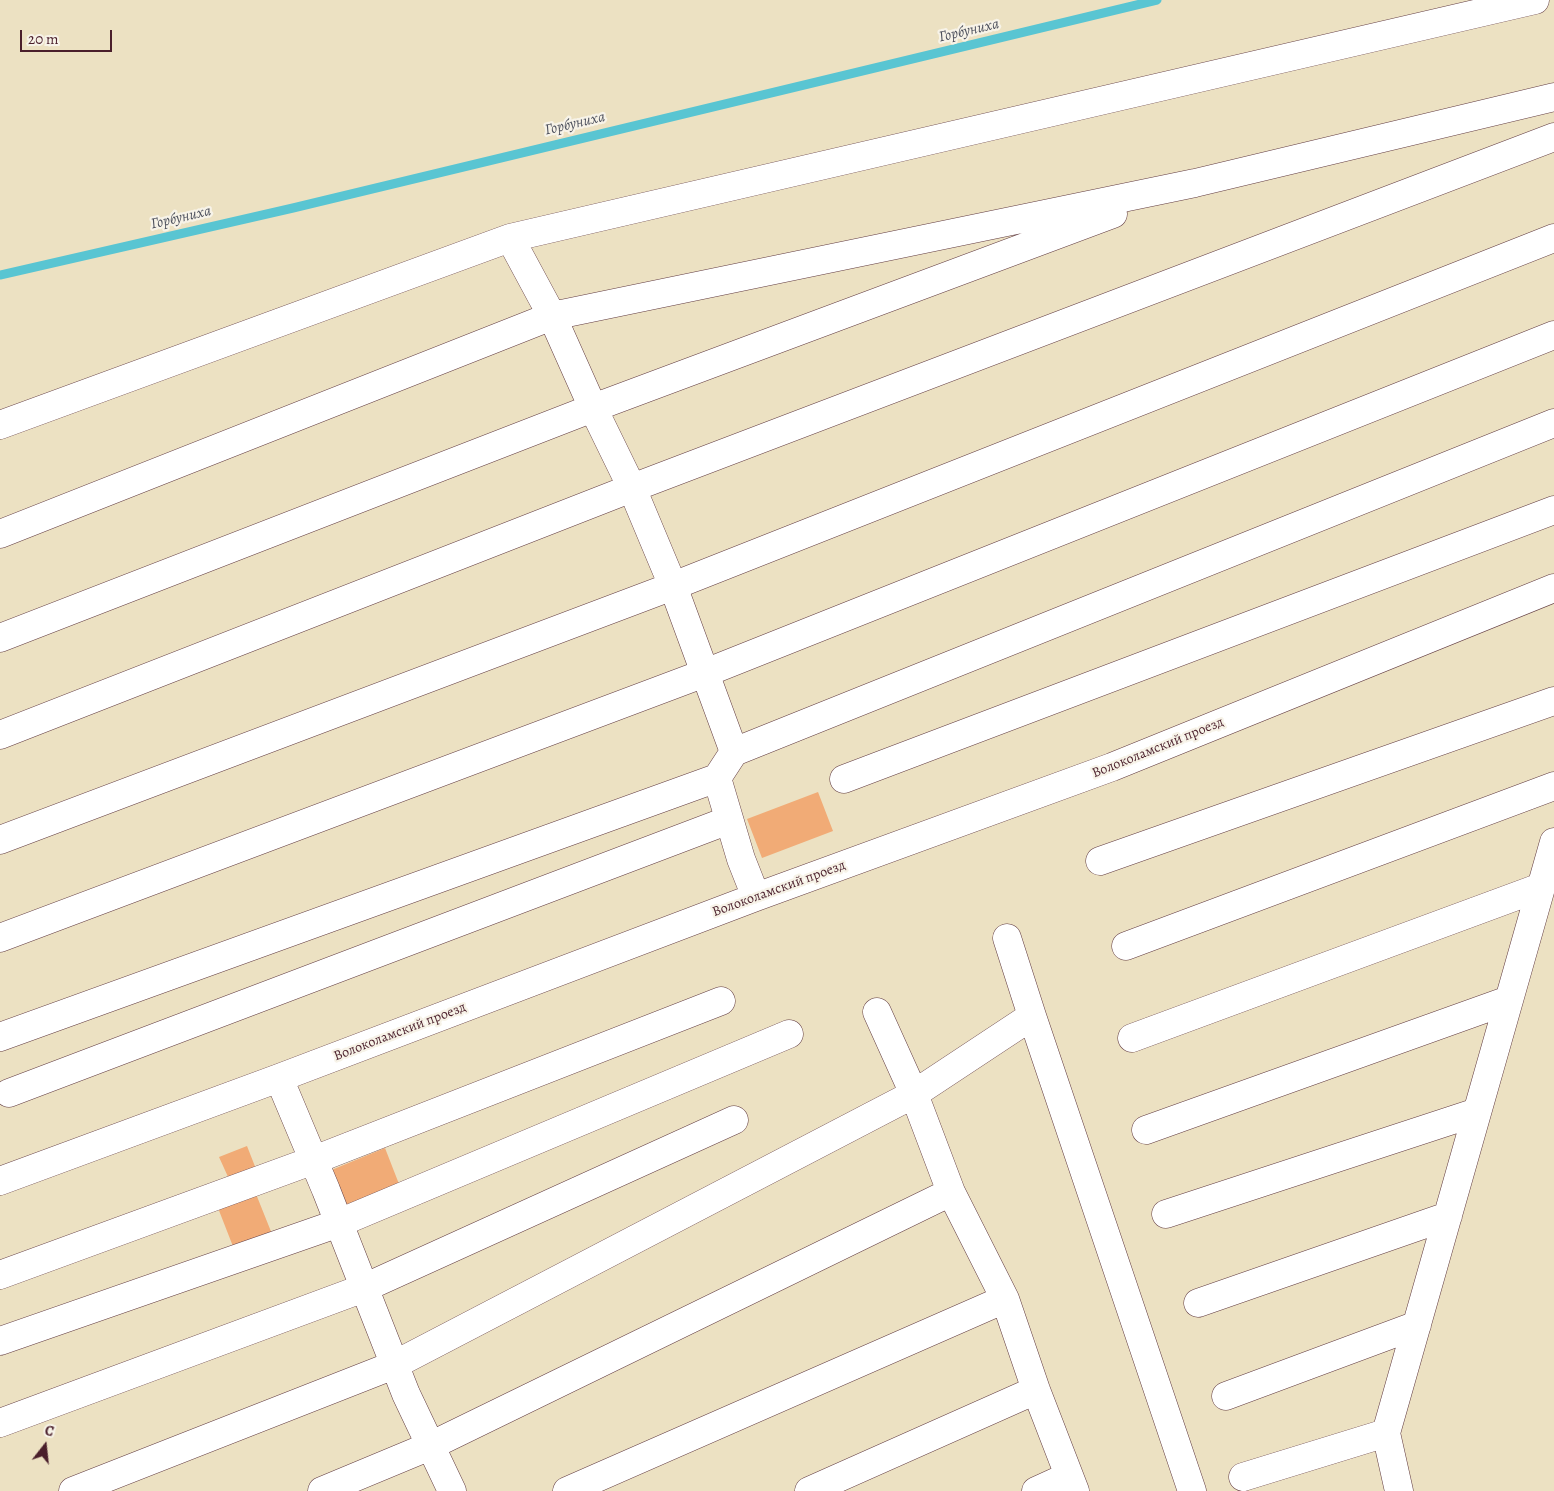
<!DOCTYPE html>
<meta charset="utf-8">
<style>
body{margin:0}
#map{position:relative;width:1554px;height:1491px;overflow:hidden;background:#ece1c2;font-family:Alegreya,serif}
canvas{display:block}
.north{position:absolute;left:20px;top:1421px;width:50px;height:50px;-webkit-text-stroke:4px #f7f3e8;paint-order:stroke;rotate:16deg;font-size:14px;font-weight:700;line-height:20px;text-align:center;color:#4a1f2b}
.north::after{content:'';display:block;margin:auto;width:18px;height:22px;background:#4a1f2b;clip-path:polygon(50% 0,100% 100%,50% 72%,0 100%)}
.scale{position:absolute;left:20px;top:30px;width:92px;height:22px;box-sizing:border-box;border:2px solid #4a1f2b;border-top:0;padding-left:6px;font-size:15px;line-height:18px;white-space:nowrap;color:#4a1f2b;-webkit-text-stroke:4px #f7f3e8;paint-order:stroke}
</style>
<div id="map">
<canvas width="1554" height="1491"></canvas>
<div class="north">С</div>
<div class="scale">20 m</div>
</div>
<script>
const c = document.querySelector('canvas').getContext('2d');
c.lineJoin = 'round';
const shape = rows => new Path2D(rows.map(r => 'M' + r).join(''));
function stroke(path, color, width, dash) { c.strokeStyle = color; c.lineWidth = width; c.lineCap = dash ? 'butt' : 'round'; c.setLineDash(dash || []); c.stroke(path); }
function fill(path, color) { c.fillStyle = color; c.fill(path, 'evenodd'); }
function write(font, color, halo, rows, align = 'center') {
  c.font = font + ' Alegreya,serif'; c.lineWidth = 4.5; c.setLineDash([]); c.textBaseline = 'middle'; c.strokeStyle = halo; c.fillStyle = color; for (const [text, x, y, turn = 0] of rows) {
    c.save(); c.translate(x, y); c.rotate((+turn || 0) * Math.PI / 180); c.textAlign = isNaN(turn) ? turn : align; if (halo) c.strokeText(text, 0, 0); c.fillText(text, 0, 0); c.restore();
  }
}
stroke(shape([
 [0,275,293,208,1157,0]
]), '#59c5d2', 9);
fill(shape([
 [818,792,833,831,762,858,747,819],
 [247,1146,256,1169,229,1179,219,1157],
 [385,1148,399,1184,343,1206,329,1171],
 [256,1194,272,1234,234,1249,218,1208]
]), '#f1ab76');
const minor = shape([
 [510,238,552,316,593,408,632,488,673,586,734,752,717,778,741,859,756,897],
 [0,425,510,238,1535,0],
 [0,534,552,316,1195,183,1554,97],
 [0,638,593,408,1113,214],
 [0,735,632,488,1554,137],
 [734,752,1554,423],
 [844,779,1554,510],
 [0,840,673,586,1554,238],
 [1100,861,1554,701],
 [0,938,705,673,1554,335],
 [1007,938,1032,1016,1192,1491],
 [1126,946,1554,786],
 [877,1012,914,1094,1032,1016],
 [0,1037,717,778],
 [1132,1038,1541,887],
 [279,1078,326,1190,406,1394,452,1491],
 [9,1093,729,820],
 [1146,1130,1509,1000],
 [0,1181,279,1078,756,897,1112,767,1554,588],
 [1166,1214,1477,1112],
 [0,1275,314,1160,721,1001],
 [1198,1303,1448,1216],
 [0,1341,339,1223,789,1034],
 [1226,1396,1417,1325],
 [0,1423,364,1288,734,1120],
 [1243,1477,1386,1433],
 [73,1491,394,1365,914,1094,951,1192,1005,1299,1036,1390,1075,1491],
 [322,1491,430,1446,951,1192],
 [567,1491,1005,1299],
 [809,1491,1036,1390],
 [1036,1491,1069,1476],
 [1399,1491,1386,1433,1554,842]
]);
stroke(minor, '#623c42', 29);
stroke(minor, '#fff', 28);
write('14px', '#4a1f2b', '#f7f3e8', [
 ["Волоколамский проезд",1158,748,-22],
 ["Волоколамский проезд",779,889,-20],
 ["Волоколамский проезд",400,1032,-21]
]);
write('italic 15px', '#4e515d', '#f7f3e8', [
 ["Горбуниха",969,31,-13],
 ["Горбуниха",575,124,-13],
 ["Горбуниха",181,218,-13]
]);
</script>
